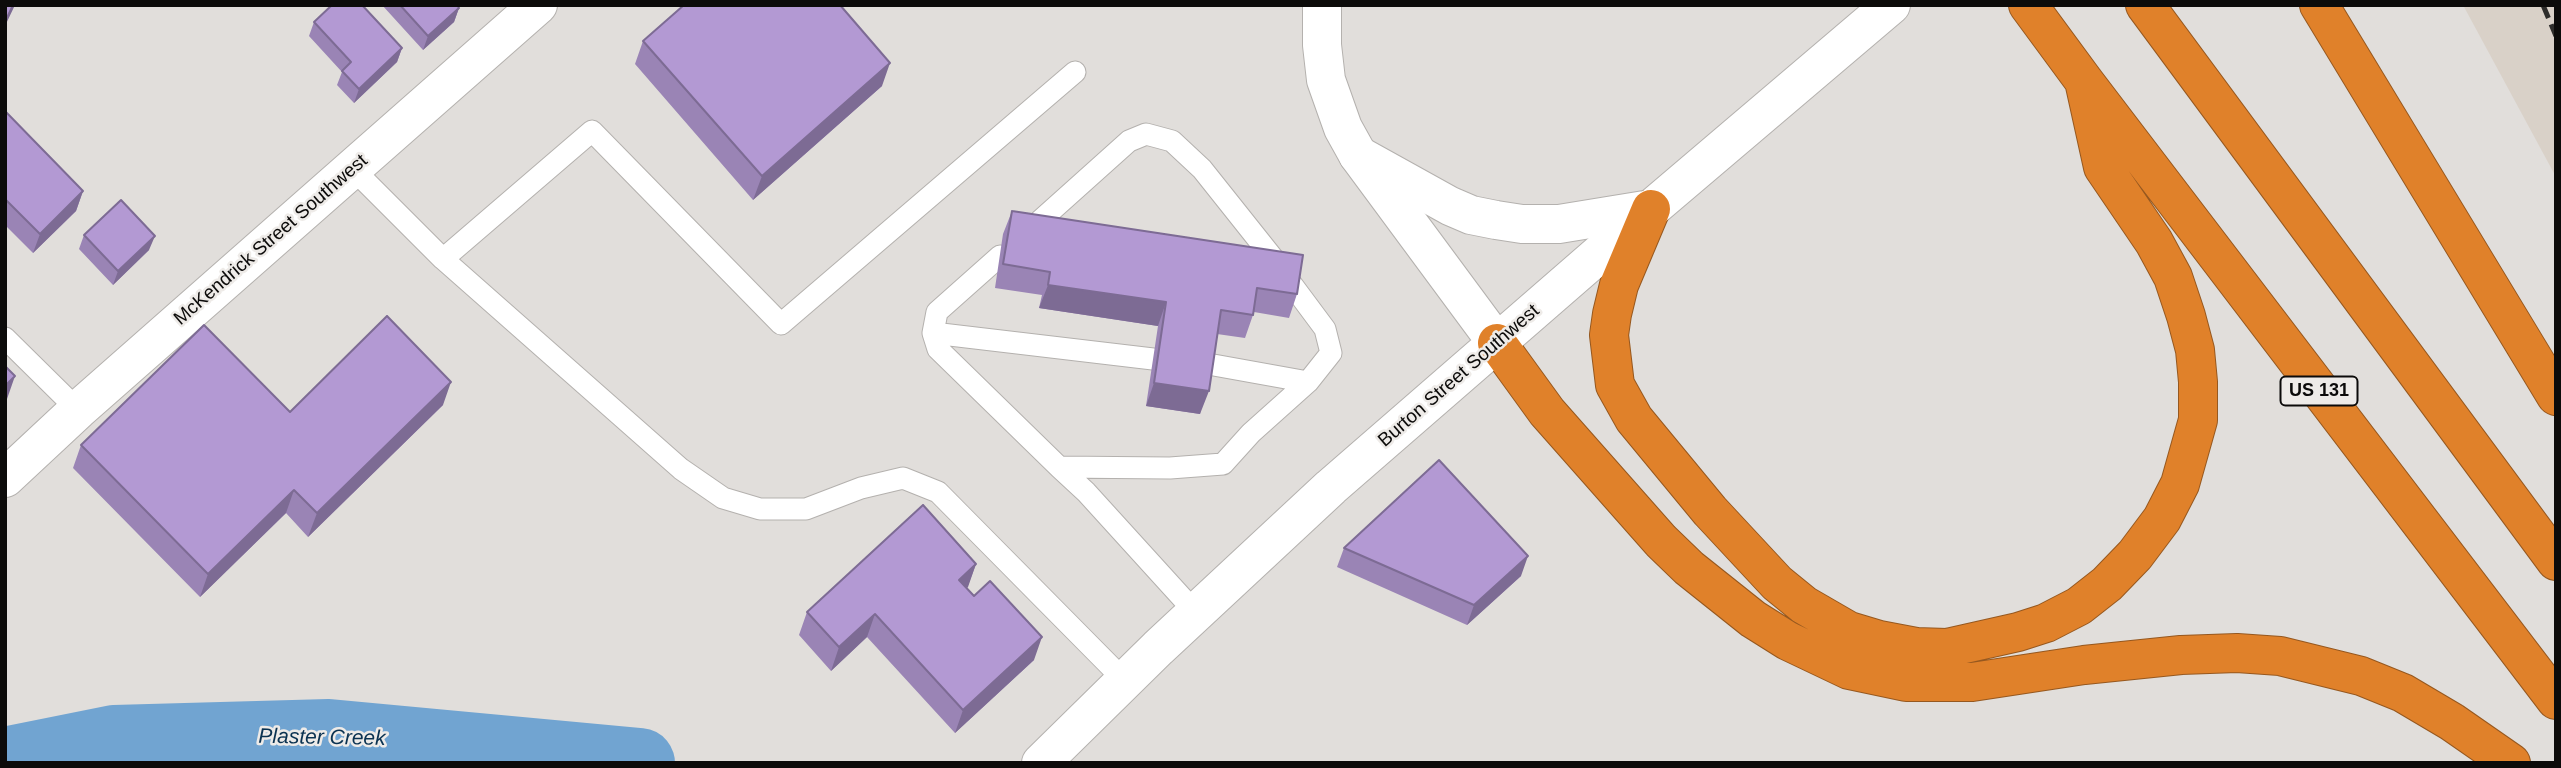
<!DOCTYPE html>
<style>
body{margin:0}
#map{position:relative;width:2561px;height:768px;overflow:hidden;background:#e1dedb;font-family:Helvetica,sans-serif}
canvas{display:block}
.frame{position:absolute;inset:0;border:7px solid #0c0b0a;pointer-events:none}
</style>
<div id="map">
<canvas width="2561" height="768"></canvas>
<div class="frame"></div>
</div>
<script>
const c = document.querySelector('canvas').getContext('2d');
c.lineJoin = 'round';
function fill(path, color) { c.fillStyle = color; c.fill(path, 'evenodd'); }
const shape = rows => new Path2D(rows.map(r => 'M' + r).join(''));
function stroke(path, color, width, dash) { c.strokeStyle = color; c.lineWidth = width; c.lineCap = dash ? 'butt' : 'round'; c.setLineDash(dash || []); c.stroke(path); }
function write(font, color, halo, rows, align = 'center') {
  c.font = font + ' Helvetica,sans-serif'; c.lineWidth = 5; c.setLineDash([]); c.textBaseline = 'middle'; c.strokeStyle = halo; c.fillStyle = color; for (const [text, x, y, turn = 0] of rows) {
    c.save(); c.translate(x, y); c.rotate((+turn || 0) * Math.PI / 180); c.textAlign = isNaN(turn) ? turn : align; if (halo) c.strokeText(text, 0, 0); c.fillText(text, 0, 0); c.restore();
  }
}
fill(shape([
 [2463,5,2556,5,2556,177]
]), '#d9d1c8');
stroke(shape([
 [5,762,114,740,329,734,640,763]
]), '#71a4d1', 70);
const lane = shape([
 [353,169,443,259,592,131,781,324,1075,72],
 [1023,236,1129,141,1146,134,1172,141,1202,169,1284,272],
 [1000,256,937,312,933,333,938,349,1059,467,1170,468,1223,464,1251,433,1308,382,1331,353,1325,329,1293,286],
 [443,259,681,469,723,498,760,509,806,509,861,488,903,478,938,492,1126,682],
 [933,333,1153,359],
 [5,338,78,410],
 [1208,364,1308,382],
 [1059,467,1086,492,1196,613]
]);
const street = shape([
 [1358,155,1450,206,1471,215,1496,220,1522,224,1559,224,1651,209],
 [5,478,78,410,538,5]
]);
const secondary = shape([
 [1322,5,1322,45,1326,80,1343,128,1358,155,1497,343],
 [1041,763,1158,648,1331,487,1651,209,1891,5]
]);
const highway = shape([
 [2028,5,2084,81,2556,700],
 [2145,5,2556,561],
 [2319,5,2556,396],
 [1651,209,1619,285,1612,314,1609,335,1615,385,1634,419,1710,511,1777,583,1804,605,1849,631,1879,640,1916,647,1947,648,2018,632,2046,623,2079,606,2107,584,2135,555,2162,519,2180,484,2198,420,2198,382,2195,350,2186,316,2173,277,2154,242,2103,167,2084,81],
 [1497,343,1547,412,1661,541,1689,568,1753,619,1788,641,1849,670,1906,682,1972,682,2084,665,2181,655,2237,653,2280,656,2361,676,2403,693,2452,722,2511,763]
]);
stroke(lane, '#b4b1ae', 23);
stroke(street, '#b4b1ae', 40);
stroke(secondary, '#b4b1ae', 40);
stroke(highway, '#96581f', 40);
stroke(lane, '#fff', 21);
stroke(street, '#fff', 38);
stroke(secondary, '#fff', 38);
stroke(highway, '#e0812a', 38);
stroke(shape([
 [2543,5,2556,36]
]), '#2e2d2b', 5, [14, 7]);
fill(shape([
 [382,5,457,5,459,8,454,22,423,50],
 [314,22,402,48,397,62,354,103,337,85,342,72,309,36],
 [643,41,882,86,753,200,635,64],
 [5,111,83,191,76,211,33,253,5,225],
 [1012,211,1297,294,1289,318,1254,312,1245,338,1217,334,1200,414,1146,406,1158,326,1039,308,1042,295,995,288,1003,234],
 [84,235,149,250,113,285,79,249],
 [443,405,308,537,286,513,200,597,73,468,81,445,290,412],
 [1344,548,1521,576,1467,625,1337,567],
 [976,564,967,588,1034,660,955,733,867,637,831,671,799,635,807,612]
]), '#9a84b5');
fill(shape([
 [13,5,15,5,5,26,5,22],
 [459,8,454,22,423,50,428,36],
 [402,48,397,62,354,103,359,89],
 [890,63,882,86,753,200,762,176],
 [83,191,76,211,33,253,40,234],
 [155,236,149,250,113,285,118,271],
 [1048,285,1166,302,1158,326,1039,308],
 [15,376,7,399,5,401,5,386],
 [451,382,443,405,308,537,317,513],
 [1154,383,1209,391,1200,414,1146,406],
 [294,490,286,513,200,597,208,574],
 [1528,556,1521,576,1467,625,1474,605],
 [976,564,968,587,951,603,959,580],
 [875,614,867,637,831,671,839,647],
 [1042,637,1034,660,955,733,963,710]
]), '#7d6b94');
const building = shape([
 [5,5,13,5,5,22,5,5],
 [332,5,362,5,402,48,359,89,342,71,351,62,314,22,332,5],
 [400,5,457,5,459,8,428,36,400,5],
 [684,5,840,5,890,63,762,176,643,41,684,5],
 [5,111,83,191,40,234,5,199,5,111],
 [121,200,155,236,118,271,84,235,121,200],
 [1012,211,1303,255,1297,294,1257,288,1253,315,1221,310,1209,391,1154,383,1166,302,1048,285,1050,272,1003,264,1012,211],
 [387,316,451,382,317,513,294,490,208,574,81,445,204,325,290,412,387,316],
 [5,366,15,376,5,386,5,366],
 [1439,460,1528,556,1474,605,1344,548,1439,460],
 [923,505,976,564,959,580,974,596,990,581,1042,637,963,710,875,614,839,647,807,612,923,505]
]);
fill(building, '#b399d3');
stroke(building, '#7d6b94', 2);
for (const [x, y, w] of [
 [2319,391,77]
]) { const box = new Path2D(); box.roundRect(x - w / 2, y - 14.5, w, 29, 5); c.fillStyle = '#eeebe8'; c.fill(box); stroke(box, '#0c0b0a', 2); }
write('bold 18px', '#0c0b0a', null, [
 ["US 131",2319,391]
]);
write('19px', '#0c0b0a', '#eeebe8', [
 ["McKendrick Street Southwest",271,240,-41],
 ["Burton Street Southwest",1459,376,-41]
]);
write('italic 21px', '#0a3251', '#eeebe8', [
 ["Plaster Creek",322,738,1]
]);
</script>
